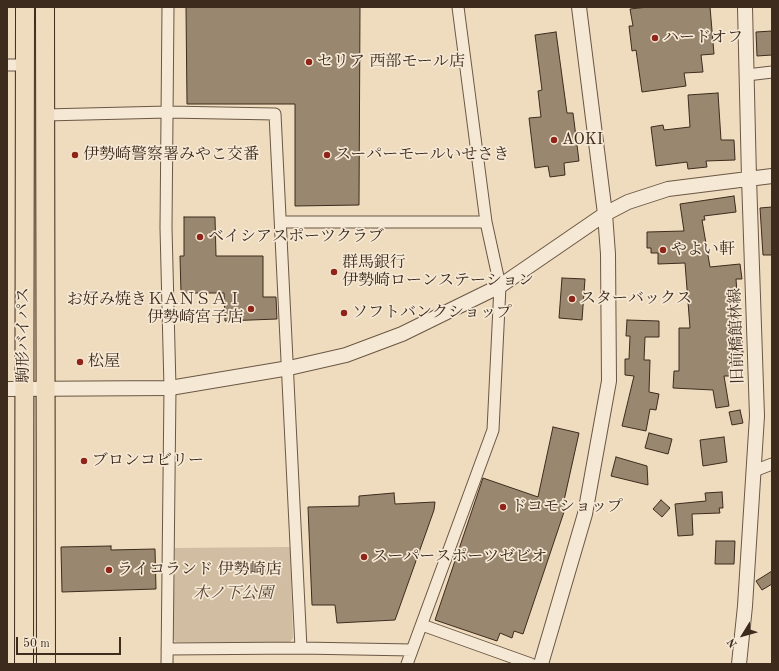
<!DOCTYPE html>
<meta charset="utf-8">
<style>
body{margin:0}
#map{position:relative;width:779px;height:671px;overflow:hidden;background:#efdbbd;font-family:"Old Standard TT",serif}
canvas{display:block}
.frame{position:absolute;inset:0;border:8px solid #3d2b1d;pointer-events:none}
.north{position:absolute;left:723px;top:615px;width:40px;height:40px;-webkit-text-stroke:3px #f5e8d4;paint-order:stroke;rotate:233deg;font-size:11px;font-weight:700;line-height:16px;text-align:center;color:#3d2b1d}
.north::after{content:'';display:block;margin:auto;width:14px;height:18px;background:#3d2b1d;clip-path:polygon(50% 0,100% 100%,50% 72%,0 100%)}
.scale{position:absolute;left:16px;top:637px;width:105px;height:18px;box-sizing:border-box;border:2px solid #3d2b1d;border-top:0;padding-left:5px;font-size:12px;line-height:14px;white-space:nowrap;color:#3d2b1d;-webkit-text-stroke:3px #f5e8d4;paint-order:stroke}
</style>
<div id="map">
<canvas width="779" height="671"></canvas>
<div class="frame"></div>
<div class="north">N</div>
<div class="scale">50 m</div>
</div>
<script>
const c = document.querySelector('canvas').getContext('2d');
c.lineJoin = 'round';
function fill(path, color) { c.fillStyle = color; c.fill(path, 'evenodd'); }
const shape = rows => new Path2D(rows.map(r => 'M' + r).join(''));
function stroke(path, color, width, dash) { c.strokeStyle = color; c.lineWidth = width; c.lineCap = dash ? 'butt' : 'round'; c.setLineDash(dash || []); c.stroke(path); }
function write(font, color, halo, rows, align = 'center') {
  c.font = font + ' "Old Standard TT","Noto Serif JP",serif'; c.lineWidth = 3.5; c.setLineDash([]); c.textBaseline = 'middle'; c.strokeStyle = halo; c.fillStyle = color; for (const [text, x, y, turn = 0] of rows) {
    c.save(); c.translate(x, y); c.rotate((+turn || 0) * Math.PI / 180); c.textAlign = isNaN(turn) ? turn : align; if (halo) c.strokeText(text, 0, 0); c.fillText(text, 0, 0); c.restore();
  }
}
fill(shape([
 [290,547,293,638,290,642,176,642,173,639,175,548]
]), '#d1bda2');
const building = shape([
 [186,7,360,7,359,205,295,206,295,104,187,104,186,7],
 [648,7,710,7,714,54,701,55,703,72,684,73,686,86,642,92,636,50,632,51,629,26,633,26,630,9,648,7],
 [772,31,772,55,757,56,756,32,772,31],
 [556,32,567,113,573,113,579,161,564,163,565,175,550,177,548,166,535,168,529,118,541,117,538,91,542,90,535,35,556,32],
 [718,93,721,140,734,140,735,160,706,161,707,167,688,169,687,162,656,166,651,127,663,125,664,130,690,127,688,95,718,93],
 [734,196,736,212,704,216,705,220,702,220,710,267,740,264,742,279,736,279,738,307,733,308,734,338,742,337,743,353,731,353,731,376,724,376,729,406,716,408,713,390,673,388,674,371,679,371,679,328,690,328,685,263,658,264,658,253,651,253,651,248,647,248,647,232,684,231,680,204,734,196],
 [772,207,772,255,763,255,760,208,772,207],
 [184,217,215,217,216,256,263,256,263,297,276,297,277,319,225,321,224,293,181,293,180,256,184,256,184,217],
 [562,278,585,279,582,320,559,318,562,278],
 [627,320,659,321,659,337,645,337,644,360,650,360,649,392,659,394,656,410,650,409,646,431,622,426,634,376,625,375,625,359,629,359,630,336,626,336,627,320],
 [740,410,743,423,732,425,729,412,740,410],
 [553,427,579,433,563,505,566,506,523,634,514,631,512,638,500,633,497,641,435,620,483,478,538,497,553,427],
 [649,433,672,439,668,454,645,448,649,433],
 [724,437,727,462,703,466,700,440,724,437],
 [616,457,647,466,648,485,611,476,616,457],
 [722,492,723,508,719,508,720,513,692,514,693,535,678,536,675,504,706,501,705,493,722,492],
 [394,493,395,504,435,502,434,510,395,620,337,623,335,605,312,605,308,507,359,506,359,496,394,493],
 [661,500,670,508,662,517,653,509,661,500],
 [716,541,735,541,734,564,715,564,716,541],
 [111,546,111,550,155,549,156,589,62,592,61,547,111,546],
 [772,571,772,584,762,590,756,581,772,571]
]);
fill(building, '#9a8770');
stroke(building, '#3d2b1d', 1);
const minor = shape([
 [7,65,25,65],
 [747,75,772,72],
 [45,115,168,112,275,114,301,648],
 [281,222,486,222],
 [754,471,772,464],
 [422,625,531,664],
 [167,649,301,648,412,650],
 [167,664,170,388,166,228,168,7],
 [407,664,493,430,500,286,486,222,458,7]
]);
const tertiary = shape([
 [7,389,170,388,289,368,346,355,402,334,500,286,605,214,628,202,668,189,772,176],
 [541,664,585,514,609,381,608,254,605,214,579,7],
 [739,664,745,606,757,416,749,178,745,7]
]);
const primary = shape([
 [45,7,46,664],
 [24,664,25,7]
]);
stroke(minor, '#6a5745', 13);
stroke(tertiary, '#6a5745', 16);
stroke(primary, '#3d2b1d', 20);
stroke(minor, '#f5e8d4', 11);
stroke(tertiary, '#f5e8d4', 14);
stroke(primary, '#efdbbd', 18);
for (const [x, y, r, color] of [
 [655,38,4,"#8f2418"],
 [309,62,4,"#8f2418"],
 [554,140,4,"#8f2418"],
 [75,155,4,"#8f2418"],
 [327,155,4,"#8f2418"],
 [200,237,4,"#8f2418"],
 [663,250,4,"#8f2418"],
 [334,272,4,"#8f2418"],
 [572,299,4,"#8f2418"],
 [251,309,4,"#8f2418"],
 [344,313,4,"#8f2418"],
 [80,362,4,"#8f2418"],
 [84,461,4,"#8f2418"],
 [503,507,4,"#8f2418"],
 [364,557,4,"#8f2418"],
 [109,570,4,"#8f2418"]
]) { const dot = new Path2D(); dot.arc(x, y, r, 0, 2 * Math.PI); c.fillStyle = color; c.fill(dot); stroke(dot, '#f5e8d4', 1.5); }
write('16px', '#3d2b1d', '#f5e8d4', [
 ["ハードオフ",663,38],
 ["セリア 西部モール店",317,62],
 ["AOKI",562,140],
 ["伊勢崎警察署みやこ交番",83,155],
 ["スーパーモールいせさき",335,155],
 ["ベイシアスポーツクラブ",208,237],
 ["やよい軒",671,250],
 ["群馬銀行",342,263],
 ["伊勢崎ローンステーション",342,281],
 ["スターバックス",580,299],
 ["お好み焼きＫＡＮＳＡＩ",243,300,"right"],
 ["伊勢崎宮子店",243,318,"right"],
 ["ソフトバンクショップ",352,313],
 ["松屋",88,362],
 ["ブロンコビリー",92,461],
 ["ドコモショップ",511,507],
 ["スーパースポーツゼビオ",372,557],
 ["ライコランド 伊勢崎店",117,570]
], 'left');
write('16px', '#3d2b1d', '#f5e8d4', [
 ["駒形バイパス",24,335,-90],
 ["旧前橋館林線",737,336,-92]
]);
write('italic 16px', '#5b4838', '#f5e8d4', [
 ["木ノ下公園",233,594]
]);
</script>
